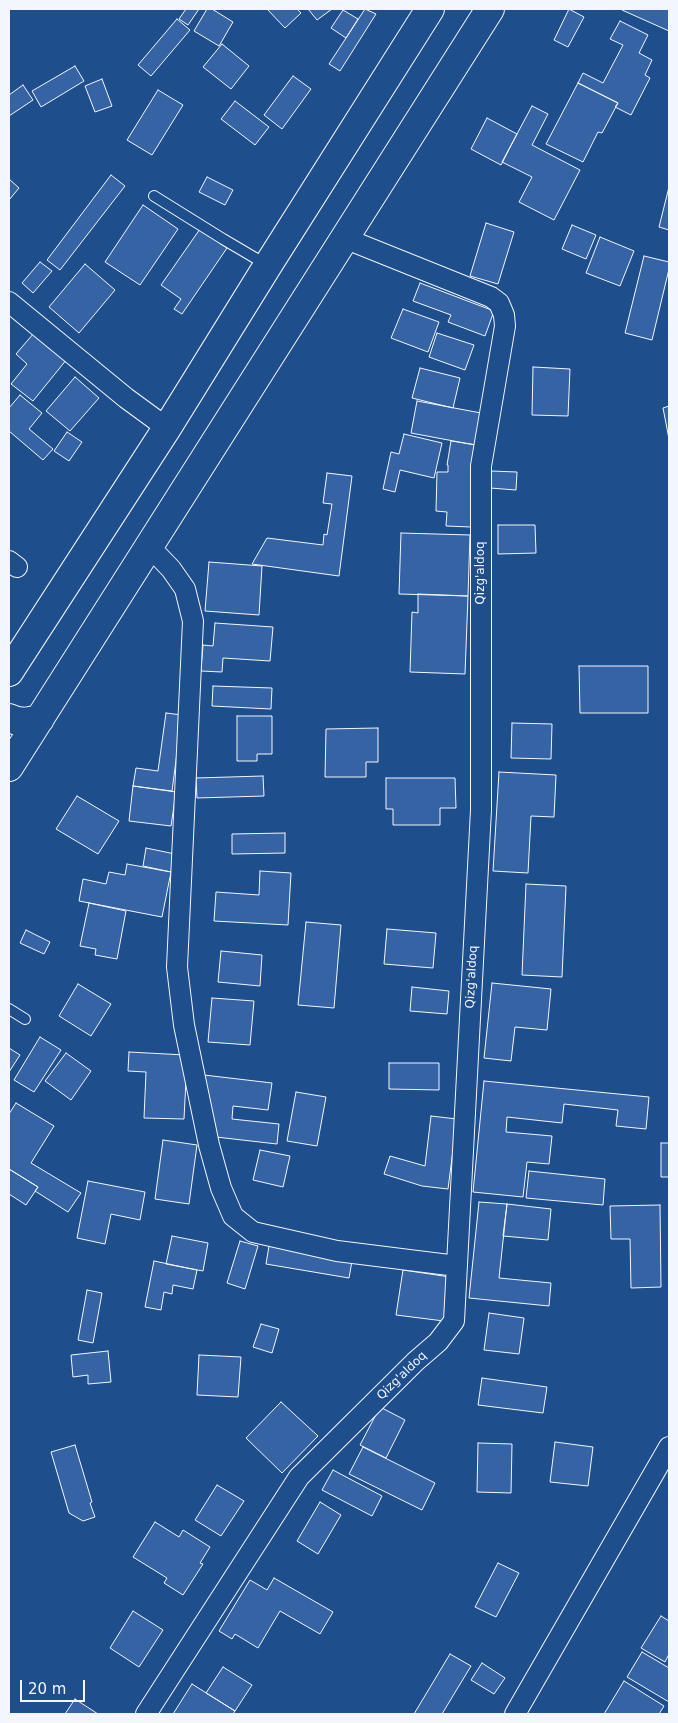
<!DOCTYPE html>
<style>
body{margin:0}
#map{position:relative;width:678px;height:1723px;overflow:hidden;background:#1f4e8c;font-family:"DejaVu Sans",sans-serif}
canvas{display:block}
.frame{position:absolute;inset:0;border:10px solid #f2f6ff;pointer-events:none}
.scale{position:absolute;left:20px;top:1680px;width:65px;height:22px;box-sizing:border-box;border:2px solid #f2f6ff;border-top:0;padding-left:6px;font-size:15px;line-height:18px;white-space:nowrap;color:#f2f6ff;-webkit-text-stroke:4px #1f4e8c;paint-order:stroke}
</style>
<div id="map">
<canvas width="678" height="1723"></canvas>
<div class="frame"></div>
<div class="scale">20 m</div>
</div>
<script>
const c = document.querySelector('canvas').getContext('2d');
c.lineJoin = 'round';
function fill(path, color) { c.fillStyle = color; c.fill(path, 'evenodd'); }
const shape = rows => new Path2D(rows.map(r => 'M' + r).join(''));
function stroke(path, color, width, dash) { c.strokeStyle = color; c.lineWidth = width; c.lineCap = dash ? 'butt' : 'round'; c.setLineDash(dash || []); c.stroke(path); }
function write(font, color, halo, rows, align = 'center') {
  c.font = font + ' "DejaVu Sans",sans-serif'; c.lineWidth = 4; c.setLineDash([]); c.textBaseline = 'middle'; c.strokeStyle = halo; c.fillStyle = color; for (const [text, x, y, turn = 0] of rows) {
    c.save(); c.translate(x, y); c.rotate((+turn || 0) * Math.PI / 180); c.textAlign = isNaN(turn) ? turn : align; if (halo) c.strokeText(text, 0, 0); c.fillText(text, 0, 0); c.restore();
  }
}
const building = shape([
 [186,9,199,9,188,25,179,19,186,9],
 [207,9,212,9,233,22,219,46,194,31,207,9],
 [267,9,297,9,301,13,285,28,267,9],
 [308,9,332,9,317,20,308,9],
 [365,9,376,14,340,71,329,64,365,9],
 [569,9,584,17,568,47,554,40,569,9],
 [623,9,669,9,669,31,622,10,623,9],
 [343,10,358,19,346,38,331,28,343,10],
 [177,19,190,30,151,76,138,65,177,19],
 [620,21,648,35,639,53,652,60,645,75,650,78,631,115,615,107,618,103,578,83,583,73,603,83,623,45,610,39,620,21],
 [222,44,249,66,231,89,203,67,222,44],
 [75,66,84,81,41,107,32,91,75,66],
 [293,76,311,89,282,129,264,115,293,76],
 [102,79,112,106,95,112,85,86,102,79],
 [578,83,618,103,602,133,598,132,583,162,546,144,578,83],
 [23,85,33,100,9,116,9,95,23,85],
 [158,90,183,105,152,155,127,140,158,90],
 [235,101,269,127,255,145,221,119,235,101],
 [532,106,548,114,532,145,580,170,554,220,519,202,532,177,502,162,532,106],
 [487,118,517,134,501,165,471,149,487,118],
 [111,175,125,186,60,270,47,260,111,175],
 [207,177,233,190,225,205,199,192,207,177],
 [9,179,19,188,9,200,9,179],
 [669,187,669,230,659,227,669,187],
 [143,205,178,229,140,285,105,262,143,205],
 [486,223,514,232,498,284,470,276,486,223],
 [572,225,596,235,586,259,562,249,572,225],
 [200,229,227,248,182,314,174,309,181,299,161,285,200,229],
 [600,237,634,251,620,286,586,273,600,237],
 [644,256,669,262,669,269,652,340,625,333,644,256],
 [40,262,52,271,33,293,22,283,40,262],
 [85,264,115,290,79,333,49,307,85,264],
 [420,283,494,311,485,336,448,322,451,315,413,301,420,283],
 [403,309,439,322,428,352,391,338,403,309],
 [34,333,67,359,33,401,11,384,27,364,16,354,34,333],
 [437,333,474,345,465,370,429,357,437,333],
 [533,367,570,369,568,416,532,415,533,367],
 [420,368,460,378,453,408,412,398,420,368],
 [75,377,99,398,70,431,46,411,75,377],
 [20,395,42,413,29,429,53,449,43,460,9,431,9,408,20,395],
 [417,401,481,413,475,445,411,433,417,401],
 [669,406,669,439,663,408,669,406],
 [67,432,82,442,69,461,54,451,67,432],
 [404,434,442,443,434,478,400,470,395,492,383,489,391,452,399,454,404,434],
 [451,441,477,445,473,466,471,527,446,526,447,512,436,511,437,472,448,472,448,465,447,465,451,441],
 [491,471,517,472,516,490,490,488,491,471],
 [327,473,352,476,339,576,252,564,267,538,323,545,324,534,327,535,332,504,323,503,327,473],
 [498,525,535,525,536,553,498,554,498,525],
 [401,533,470,535,468,596,399,594,401,533],
 [209,562,262,566,259,615,205,611,209,562],
 [418,594,468,596,465,674,410,672,412,612,418,613,418,594],
 [215,623,273,627,270,661,223,658,222,672,201,671,203,645,213,646,215,623],
 [579,666,648,666,648,713,580,713,579,666],
 [213,686,272,688,271,709,212,706,213,686],
 [166,713,182,715,172,791,133,786,136,768,158,771,166,713],
 [237,716,272,716,272,754,257,754,257,761,237,761,237,716],
 [512,723,552,724,551,759,511,758,512,723],
 [378,728,378,762,366,762,366,777,325,777,326,729,378,728],
 [499,772,556,775,554,817,531,816,528,873,493,871,499,772],
 [263,776,264,796,197,798,196,778,263,776],
 [386,778,455,778,456,808,440,808,440,825,393,825,393,809,386,809,386,778],
 [133,786,176,792,171,826,129,821,133,786],
 [77,796,119,821,98,854,56,829,77,796],
 [285,833,285,853,232,854,232,834,285,833],
 [146,848,175,854,171,872,143,866,146,848],
 [127,864,171,872,162,917,79,901,83,879,106,884,109,872,125,875,127,864],
 [260,871,291,873,288,925,214,921,216,892,259,895,260,871],
 [526,884,566,886,562,977,522,975,526,884],
 [89,903,126,911,117,959,95,955,96,949,80,946,89,903],
 [306,922,341,925,334,1008,298,1005,306,922],
 [387,929,436,933,433,968,384,964,387,929],
 [26,930,50,942,44,954,20,943,26,930],
 [221,951,262,955,260,986,218,982,221,951],
 [492,983,551,989,547,1030,515,1027,511,1061,484,1058,492,983],
 [78,984,111,1004,91,1036,59,1016,78,984],
 [412,987,449,991,447,1014,410,1011,412,987],
 [212,998,254,1001,250,1045,208,1042,212,998],
 [40,1037,61,1050,34,1092,14,1080,40,1037],
 [9,1048,20,1055,9,1072,9,1048],
 [129,1052,185,1055,187,1060,184,1119,144,1118,146,1072,128,1071,129,1052],
 [66,1053,91,1071,71,1100,45,1081,66,1053],
 [389,1063,439,1063,439,1090,389,1089,389,1063],
 [204,1075,272,1083,268,1110,233,1106,232,1119,279,1124,277,1144,216,1137,204,1075],
 [484,1081,649,1097,646,1129,616,1126,618,1110,564,1104,562,1123,507,1117,506,1132,552,1136,549,1164,527,1162,523,1197,473,1192,484,1081],
 [296,1092,326,1097,317,1146,287,1141,296,1092],
 [16,1103,54,1126,31,1163,81,1193,68,1212,35,1191,38,1187,9,1169,9,1114,16,1103],
 [431,1116,457,1119,448,1189,422,1186,384,1174,390,1156,425,1166,431,1116],
 [163,1140,197,1145,189,1204,155,1199,163,1140],
 [661,1143,669,1143,669,1177,661,1177,661,1143],
 [260,1150,290,1156,283,1187,253,1180,260,1150],
 [9,1169,38,1187,26,1205,9,1194,9,1169],
 [529,1171,605,1179,603,1205,526,1198,529,1171],
 [88,1181,145,1192,140,1220,111,1214,105,1244,77,1238,88,1181],
 [479,1202,507,1204,499,1278,551,1283,549,1306,469,1298,479,1202],
 [507,1204,551,1209,548,1240,503,1236,507,1204],
 [660,1205,661,1287,631,1288,630,1239,611,1239,610,1206,660,1205],
 [172,1236,208,1243,203,1271,166,1264,172,1236],
 [240,1241,258,1246,245,1289,227,1283,240,1241],
 [269,1246,352,1261,349,1278,266,1264,269,1246],
 [154,1261,197,1270,193,1289,173,1285,172,1294,164,1292,161,1310,145,1307,154,1261],
 [403,1270,450,1277,444,1321,396,1315,403,1270],
 [87,1290,102,1293,93,1343,78,1340,87,1290],
 [489,1313,524,1318,519,1354,484,1350,489,1313],
 [261,1324,279,1329,272,1353,253,1347,261,1324],
 [108,1351,111,1382,88,1384,88,1375,73,1377,71,1355,108,1351],
 [199,1355,241,1357,238,1397,197,1395,199,1355],
 [482,1378,547,1387,543,1413,478,1405,482,1378],
 [281,1402,318,1436,282,1473,246,1438,281,1402],
 [380,1407,405,1420,386,1458,360,1445,380,1407],
 [555,1442,593,1447,588,1486,550,1482,555,1442],
 [478,1443,512,1444,511,1493,477,1492,478,1443],
 [75,1445,92,1502,90,1503,95,1517,83,1521,69,1513,51,1452,75,1445],
 [363,1447,435,1483,422,1510,349,1474,363,1447],
 [333,1470,382,1496,372,1516,322,1490,333,1470],
 [217,1485,244,1501,221,1536,195,1520,217,1485],
 [320,1502,341,1515,318,1554,297,1541,320,1502],
 [155,1522,179,1537,183,1530,210,1547,200,1563,203,1564,183,1595,164,1583,167,1578,133,1557,155,1522],
 [498,1563,519,1573,496,1617,475,1607,498,1563],
 [274,1578,333,1612,320,1634,280,1611,258,1648,235,1634,232,1639,219,1631,250,1580,267,1590,274,1578],
 [133,1611,163,1630,139,1667,110,1648,133,1611],
 [661,1616,669,1621,669,1654,665,1662,641,1648,661,1616],
 [642,1652,669,1668,669,1702,627,1677,642,1652],
 [450,1654,471,1666,442,1714,414,1714,450,1654],
 [482,1663,505,1678,494,1694,471,1680,482,1663],
 [223,1667,252,1685,235,1711,206,1693,223,1667],
 [624,1681,664,1706,659,1714,604,1714,624,1681],
 [192,1684,235,1711,233,1714,173,1714,192,1684],
 [75,1699,98,1714,65,1714,75,1699]
]);
fill(building, '#3563a3');
stroke(building, '#f2f6ff', 1);
const lane = shape([
 [154,196,223,239,267,265],
 [9,1009,25,1019]
]);
const street = shape([
 [9,302,126,398,167,428],
 [149,546,171,569,185,589,193,621,177,967,184,1025,209,1145,221,1188,233,1216,253,1232,337,1251,457,1266],
 [9,561,17,567],
 [146,1714,299,1477,416,1361,438,1342,454,1321,481,810,481,466,505,326,504,315,499,303,491,297,344,238],
 [515,1714,669,1447]
]);
const highway = shape([
 [9,672,167,428,268,265,430,9],
 [9,718,17,721,25,722,40,719],
 [9,767,490,9]
]);
stroke(lane, '#f2f6ff', 12);
stroke(street, '#f2f6ff', 22);
stroke(highway, '#f2f6ff', 30);
stroke(lane, '#1f4e8c', 10);
stroke(street, '#1f4e8c', 20);
stroke(highway, '#1f4e8c', 28);
write('12px', '#f2f6ff', '#1f4e8c', [
 ["Qizg'aldoq",481,573,-90],
 ["Qizg'aldoq",472,977,-87],
 ["Qizg'aldoq",402,1376,-44]
]);
</script>
